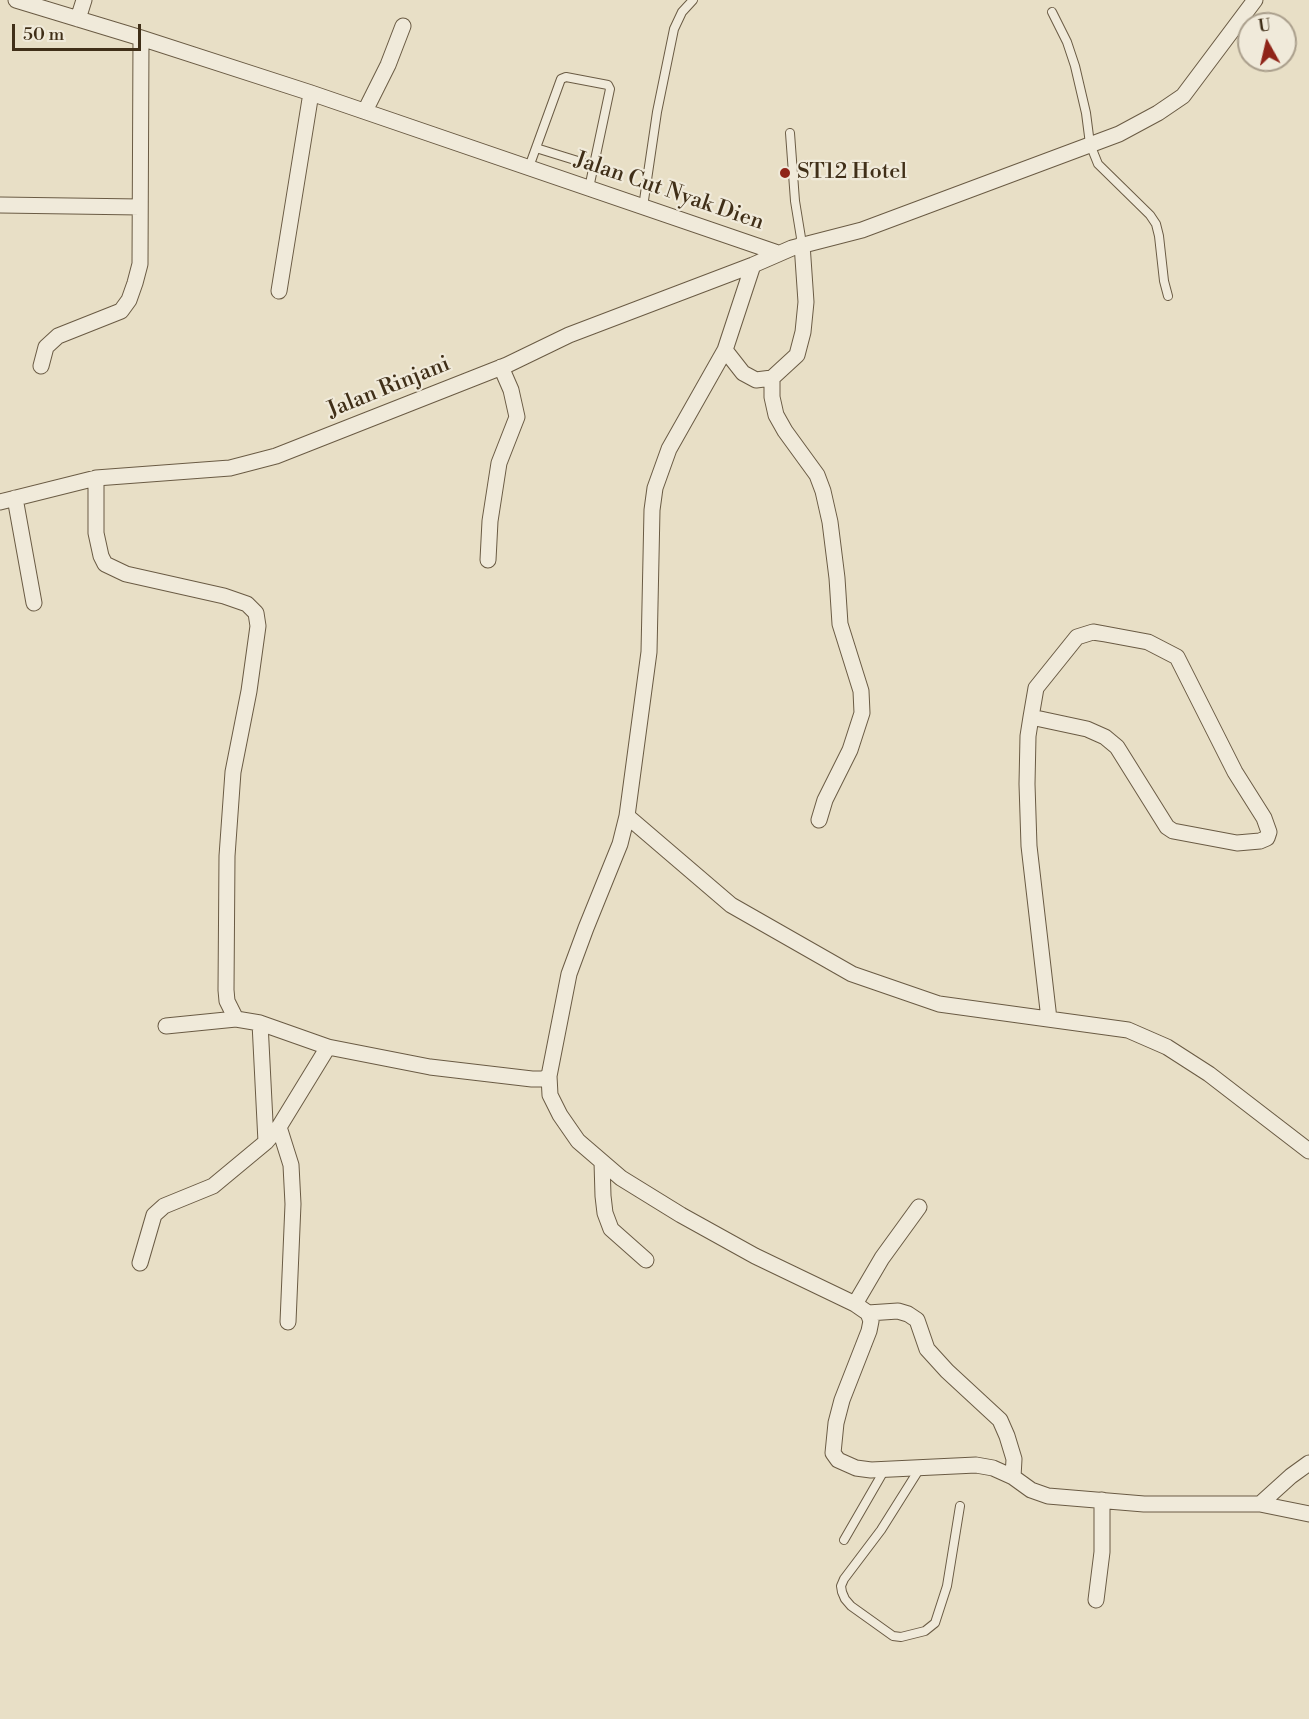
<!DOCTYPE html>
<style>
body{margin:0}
#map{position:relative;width:1309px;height:1719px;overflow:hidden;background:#e8dfc6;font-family:"Libre Bodoni",serif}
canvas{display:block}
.north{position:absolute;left:1237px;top:12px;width:60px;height:60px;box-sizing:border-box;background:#f0eada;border:2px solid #aa9f8c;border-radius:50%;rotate:352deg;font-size:16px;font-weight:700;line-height:24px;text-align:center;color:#402f18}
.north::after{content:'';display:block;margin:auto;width:21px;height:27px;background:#8f2418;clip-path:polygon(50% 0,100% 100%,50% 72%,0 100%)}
.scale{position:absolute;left:12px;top:24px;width:129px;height:27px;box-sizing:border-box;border:3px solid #402f18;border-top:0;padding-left:8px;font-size:18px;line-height:21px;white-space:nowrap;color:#402f18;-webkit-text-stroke:4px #f0eada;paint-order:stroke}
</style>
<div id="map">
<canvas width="1309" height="1719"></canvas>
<div class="north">U</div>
<div class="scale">50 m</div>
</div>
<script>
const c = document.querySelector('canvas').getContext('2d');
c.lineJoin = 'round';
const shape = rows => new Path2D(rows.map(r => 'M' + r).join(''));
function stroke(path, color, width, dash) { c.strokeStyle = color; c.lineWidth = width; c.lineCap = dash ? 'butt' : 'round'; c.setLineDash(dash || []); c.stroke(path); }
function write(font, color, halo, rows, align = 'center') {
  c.font = font + ' "Libre Bodoni",serif'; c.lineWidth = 4.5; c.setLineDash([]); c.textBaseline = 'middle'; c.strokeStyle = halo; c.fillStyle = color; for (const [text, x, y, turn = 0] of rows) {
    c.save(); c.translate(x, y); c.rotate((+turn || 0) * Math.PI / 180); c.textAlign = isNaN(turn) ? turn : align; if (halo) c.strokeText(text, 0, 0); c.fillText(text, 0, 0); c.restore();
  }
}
const service = shape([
 [1052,12,1067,42,1075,66,1086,113,1090,144,1098,164,1150,215,1156,224,1159,236,1164,281,1168,296],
 [790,133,795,201,802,244],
 [536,148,594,166],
 [529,167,561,79,566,77,608,85,610,89,589,188],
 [643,207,657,112,674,29,682,12,693,0],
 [920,1468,881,1530,844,1579,841,1586,842,1592,845,1599,851,1606,893,1636,901,1637,925,1631,935,1623,947,1586,960,1506],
 [844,1540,885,1469]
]);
const minor = shape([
 [16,0,141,38,311,93,778,253],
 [78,19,84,0],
 [365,111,388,65,403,26],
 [0,205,140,207],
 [279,291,311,93],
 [725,350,743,373,756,380,772,378,797,355,803,332,806,302,802,244],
 [41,366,46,347,58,336,121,311,129,300,135,283,140,264,141,38],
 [772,378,772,397,776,415,785,431,817,475,823,491,830,522,837,578,840,624,861,691,862,713,850,750,825,800,819,820],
 [96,478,96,533,101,556,105,564,126,574,224,596,247,604,256,613,258,626,249,691,233,772,227,856,226,990,227,1001,236,1019,260,1023,328,1047,430,1067,532,1079,543,1079,549,1076,569,974,586,928,620,844,627,816,649,652,652,510,655,488,669,449,725,350,753,265],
 [15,498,34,603],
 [0,502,96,478,230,468,276,456,507,365,569,335,753,265,792,248,862,230,1119,134,1158,113,1183,96,1255,0],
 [488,560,490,521,499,463,517,417,511,390,501,367],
 [1031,717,1087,729,1105,737,1117,747,1167,827,1173,831,1237,843,1260,841,1267,838,1269,832,1264,818,1235,772,1177,657,1148,642,1105,634,1093,632,1077,637,1036,688,1031,717,1028,736,1027,784,1029,846,1049,1019],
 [627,816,731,905,852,974,939,1004,1128,1030,1167,1047,1209,1074,1309,1151],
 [260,1023,266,1142],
 [166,1026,236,1019],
 [549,1076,550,1095,560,1115,578,1141,621,1178,681,1215,755,1256,855,1304,868,1313,871,1321,869,1331,842,1400,836,1423,833,1453,838,1460,856,1468,871,1470,976,1465,993,1468,1013,1477,1031,1490,1048,1496,1144,1504,1260,1504,1309,1514],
 [279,1127,291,1165,293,1204,288,1322],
 [602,1162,603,1196,605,1213,611,1229,646,1260],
 [140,1263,154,1215,164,1206,213,1186,266,1142,279,1127,328,1047],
 [855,1304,882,1258,919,1207],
 [868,1313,898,1311,908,1314,917,1320,927,1349,947,1371,1000,1420,1007,1436,1014,1459,1013,1477],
 [1260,1504,1291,1476,1309,1463],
 [1096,1600,1102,1552,1102,1500]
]);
stroke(service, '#6a5b44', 10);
stroke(minor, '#6a5b44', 17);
stroke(service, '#f0eada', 8);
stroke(minor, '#f0eada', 15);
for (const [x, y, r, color] of [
 [785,173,6,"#8f2418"]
]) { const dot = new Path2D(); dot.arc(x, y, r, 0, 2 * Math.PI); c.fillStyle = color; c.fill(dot); stroke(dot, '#f0eada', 2); }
write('22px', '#402f18', '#f0eada', [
 ["ST12 Hotel",797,173]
], 'left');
write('22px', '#402f18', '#f0eada', [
 ["Jalan Cut Nyak Dien",669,192,19],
 ["Jalan Rinjani",389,388,-22]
]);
</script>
